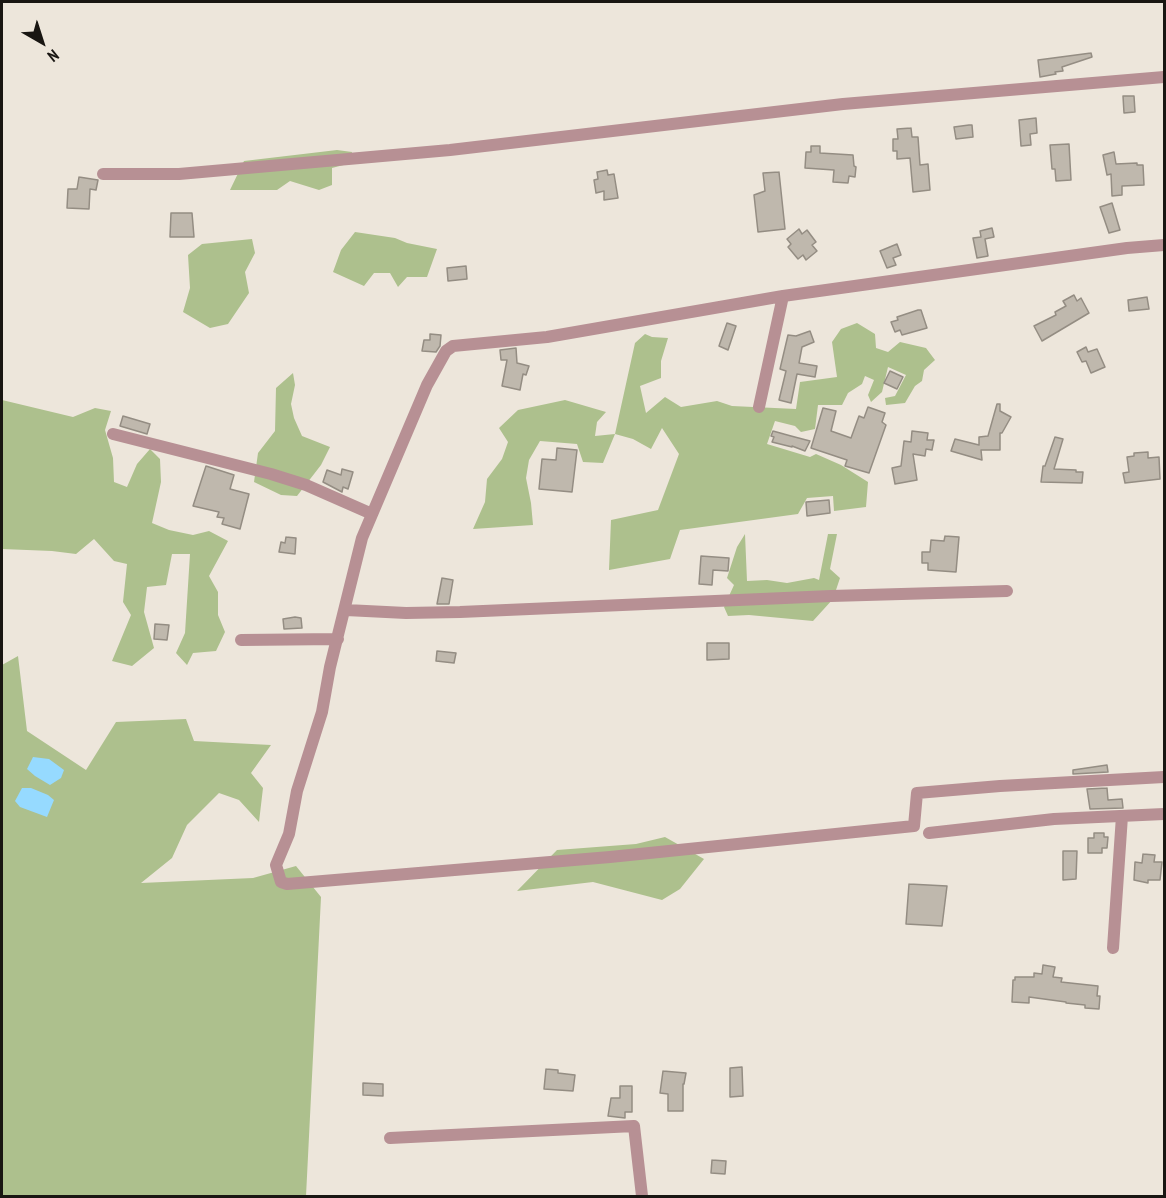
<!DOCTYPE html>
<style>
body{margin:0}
#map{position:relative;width:1166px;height:1198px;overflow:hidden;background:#ede6db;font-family:"PT Sans Narrow",sans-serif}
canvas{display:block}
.frame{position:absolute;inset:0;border:3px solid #191612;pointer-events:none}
.north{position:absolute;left:12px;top:12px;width:60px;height:60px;-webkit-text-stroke:4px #ede6db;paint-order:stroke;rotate:141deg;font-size:16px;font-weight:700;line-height:24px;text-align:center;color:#191612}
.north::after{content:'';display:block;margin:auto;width:21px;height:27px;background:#191612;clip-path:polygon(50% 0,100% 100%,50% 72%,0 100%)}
</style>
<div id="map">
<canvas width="1166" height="1198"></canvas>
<div class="frame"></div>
<div class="north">N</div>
</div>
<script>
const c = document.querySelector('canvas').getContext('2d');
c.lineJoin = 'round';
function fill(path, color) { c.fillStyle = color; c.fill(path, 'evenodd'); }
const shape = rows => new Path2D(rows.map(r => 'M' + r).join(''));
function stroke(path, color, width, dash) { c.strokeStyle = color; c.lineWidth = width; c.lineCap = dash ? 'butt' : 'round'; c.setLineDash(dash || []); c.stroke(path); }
fill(shape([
 [337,150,352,152,351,163,332,168,332,185,319,190,290,181,277,190,230,190,244,161],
 [355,232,395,238,407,243,437,249,427,277,407,277,398,287,390,273,374,273,364,286,333,272,341,250],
 [252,239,255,253,245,272,249,293,228,324,210,328,183,312,190,288,188,255,202,244],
 [857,323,875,334,876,348,888,352,900,342,926,348,935,360,924,370,922,381,915,386,905,403,886,405,885,398,895,396,906,375,888,367,882,392,871,402,868,395,874,380,865,376,862,384,848,393,842,405,818,405,815,429,801,432,795,426,775,421,767,444,810,457,816,454,841,465,868,482,866,507,834,511,833,496,807,498,798,514,680,530,670,559,609,570,611,520,658,510,679,454,662,428,651,449,633,439,615,434,603,463,583,462,577,444,540,441,529,460,526,478,531,503,533,525,473,529,485,502,487,479,502,459,508,442,499,428,518,410,565,400,606,412,597,422,595,436,615,434,635,343,645,334,652,337,668,338,661,361,661,378,640,386,646,413,665,397,681,407,717,401,732,406,796,409,800,382,837,377,832,342,841,329],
 [293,373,295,385,291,404,294,418,302,436,330,447,321,465,297,496,281,495,254,482,258,453,275,431,276,388],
 [2,400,73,417,95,408,111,411,105,430,113,458,114,482,127,487,137,464,150,449,160,459,161,482,152,523,169,530,193,535,209,531,228,541,209,576,218,592,218,615,225,632,216,651,193,653,187,665,176,653,185,633,190,554,172,554,166,585,147,587,144,612,154,648,132,666,112,661,131,615,123,602,127,564,114,561,94,539,76,554,52,551,2,549],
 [745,534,747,581,767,580,787,583,814,578,819,580,828,534,837,534,830,569,840,578,833,599,813,621,749,615,728,616,724,607,734,585,727,578,737,547],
 [18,656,27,731,86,770,116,722,186,719,194,741,271,745,251,773,263,788,259,822,239,800,219,793,187,825,172,858,141,883,253,878,296,866,321,897,306,1196,2,1196,2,665],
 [665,837,704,859,680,889,662,900,593,882,517,891,557,850,636,844]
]), '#adc08d');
fill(shape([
 [33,757,49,759,64,770,61,778,50,785,35,776,27,769],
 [22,788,31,788,48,795,54,800,47,817,20,807,15,801]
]), '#96daff');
const building = shape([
 [1091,53,1092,57,1062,67,1063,71,1055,72,1056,74,1040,77,1038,60,1091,53],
 [1123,96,1134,96,1135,112,1124,113,1123,96],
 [1036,118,1037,133,1030,134,1031,145,1021,146,1019,120,1036,118],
 [969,125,972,125,973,137,956,139,954,127,969,125],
 [911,128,912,137,918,137,920,165,928,164,930,190,913,192,910,158,897,159,897,151,893,151,893,139,898,139,897,129,911,128],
 [1069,144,1071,180,1056,181,1055,169,1052,169,1050,145,1069,144],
 [811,146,820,146,820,153,853,155,854,166,856,167,855,177,849,176,848,183,833,182,834,170,805,168,806,152,811,152,811,146],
 [1114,152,1116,164,1137,163,1137,165,1143,165,1144,185,1122,186,1122,195,1112,196,1111,174,1107,175,1103,155,1114,152],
 [607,170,608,175,614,174,618,198,604,200,604,191,596,193,594,180,598,179,597,172,607,170],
 [779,172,785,229,758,232,754,195,765,191,763,173,779,172],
 [79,177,98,180,96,190,90,189,89,209,67,208,68,189,77,189,79,177],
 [1112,203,1120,230,1109,233,1100,207,1112,203],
 [171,213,192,213,194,237,170,237,171,213],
 [992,228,994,237,985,239,988,256,977,258,973,238,981,237,980,231,992,228],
 [799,229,802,234,807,230,816,242,812,245,817,251,806,260,803,255,798,259,788,247,791,244,787,239,799,229],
 [897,244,901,255,893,258,896,265,887,268,880,251,897,244],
 [466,266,467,279,448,281,447,268,466,266],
 [1074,295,1077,301,1081,298,1089,313,1042,341,1034,326,1056,315,1055,312,1066,306,1063,301,1074,295],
 [1147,297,1149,309,1129,311,1128,300,1147,297],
 [918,310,921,310,927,328,902,335,900,330,895,332,891,322,898,320,897,317,918,310],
 [727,323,736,326,728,350,719,346,727,323],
 [810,331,814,342,802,347,799,363,817,366,815,377,797,374,791,403,779,400,786,371,780,369,788,335,796,336,810,331],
 [430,334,441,335,440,346,436,352,422,351,424,340,430,340,430,334],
 [1086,347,1088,352,1097,349,1105,367,1091,373,1086,361,1082,362,1077,352,1086,347],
 [516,348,517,363,529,366,526,375,523,374,520,390,502,386,507,360,501,360,500,350,516,348],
 [890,371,903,377,897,389,884,383,890,371],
 [997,404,1000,404,1000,411,1011,417,1002,433,1000,433,1000,450,981,450,982,460,951,451,955,439,979,445,979,437,988,436,997,404],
 [868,407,885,413,882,422,886,425,869,473,845,466,847,460,811,448,823,408,836,411,831,431,851,438,859,416,864,418,868,407],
 [123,416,150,424,147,434,120,426,123,416],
 [773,431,791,436,810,441,805,451,792,446,792,447,772,442,774,437,771,436,773,431],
 [912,431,928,433,927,440,934,440,932,450,926,449,925,456,913,454,917,480,895,484,892,468,901,466,904,441,911,442,912,431],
 [1055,437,1063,439,1054,469,1076,470,1076,472,1083,472,1082,483,1041,482,1043,466,1045,466,1055,437],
 [557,448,577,450,572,492,539,489,542,459,556,460,557,448],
 [1148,452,1148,458,1159,457,1160,479,1125,483,1123,473,1129,472,1127,457,1134,456,1134,453,1148,452],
 [206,466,234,475,230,489,249,494,240,529,222,524,224,518,217,517,219,512,193,506,206,466],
 [342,469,353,472,348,489,343,487,342,492,323,482,327,470,341,475,342,469],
 [829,500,830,513,807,516,806,502,829,500],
 [945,536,959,537,956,572,928,570,928,563,922,563,922,552,930,552,931,540,944,541,945,536],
 [286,537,296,538,295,554,279,552,281,542,285,543,286,537],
 [701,556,729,558,728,571,713,570,712,585,699,584,701,556],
 [442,578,453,580,449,604,437,604,442,578],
 [295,617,301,618,302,628,284,629,283,619,295,617],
 [155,624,169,625,167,640,154,639,155,624],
 [707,643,729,643,729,659,707,660,707,643],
 [437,651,456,653,454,663,436,661,437,651],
 [1107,765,1108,772,1073,774,1073,770,1107,765],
 [1107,788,1108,800,1122,799,1123,808,1090,809,1087,789,1107,788],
 [1094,833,1104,833,1104,837,1108,837,1107,848,1102,848,1102,853,1088,853,1088,838,1094,838,1094,833],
 [1063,851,1077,851,1076,879,1063,880,1063,851],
 [1143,854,1155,855,1154,862,1162,862,1160,880,1148,880,1148,883,1134,880,1135,862,1142,863,1143,854],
 [909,884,947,886,942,926,906,924,909,884],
 [1043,965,1055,967,1053,977,1062,978,1061,982,1098,986,1097,996,1100,996,1099,1009,1085,1008,1085,1005,1066,1003,1066,1002,1029,997,1029,1003,1012,1002,1013,980,1015,980,1015,977,1034,977,1034,973,1042,974,1043,965],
 [742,1067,743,1096,730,1097,730,1068,742,1067],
 [546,1069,558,1070,558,1073,575,1075,573,1091,544,1089,546,1069],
 [663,1071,686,1073,684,1084,683,1084,683,1111,668,1111,668,1094,660,1093,663,1071],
 [363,1083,383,1084,383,1096,363,1095,363,1083],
 [620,1086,632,1086,632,1112,625,1112,625,1118,608,1116,611,1098,620,1098,620,1086],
 [712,1160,726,1161,725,1174,711,1173,712,1160]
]);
fill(building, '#bfb8ad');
stroke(building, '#948d83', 1.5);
stroke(shape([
 [103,174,179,174,450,150,843,104,1164,77],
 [1164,245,1127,248,783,296,547,337,453,346,446,351,427,385,362,538,330,667,322,712,297,791,289,834,276,865,281,882,287,884,610,857,914,826,917,793,1000,786,1164,777],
 [759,407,783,296],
 [113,434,271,474,306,485,372,514],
 [346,610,406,613,460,612,831,596,1007,591],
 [241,640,338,639],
 [929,833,1054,819,1164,814],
 [1113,948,1122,816],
 [390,1138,634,1126,642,1196]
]), '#b79094', 12);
</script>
